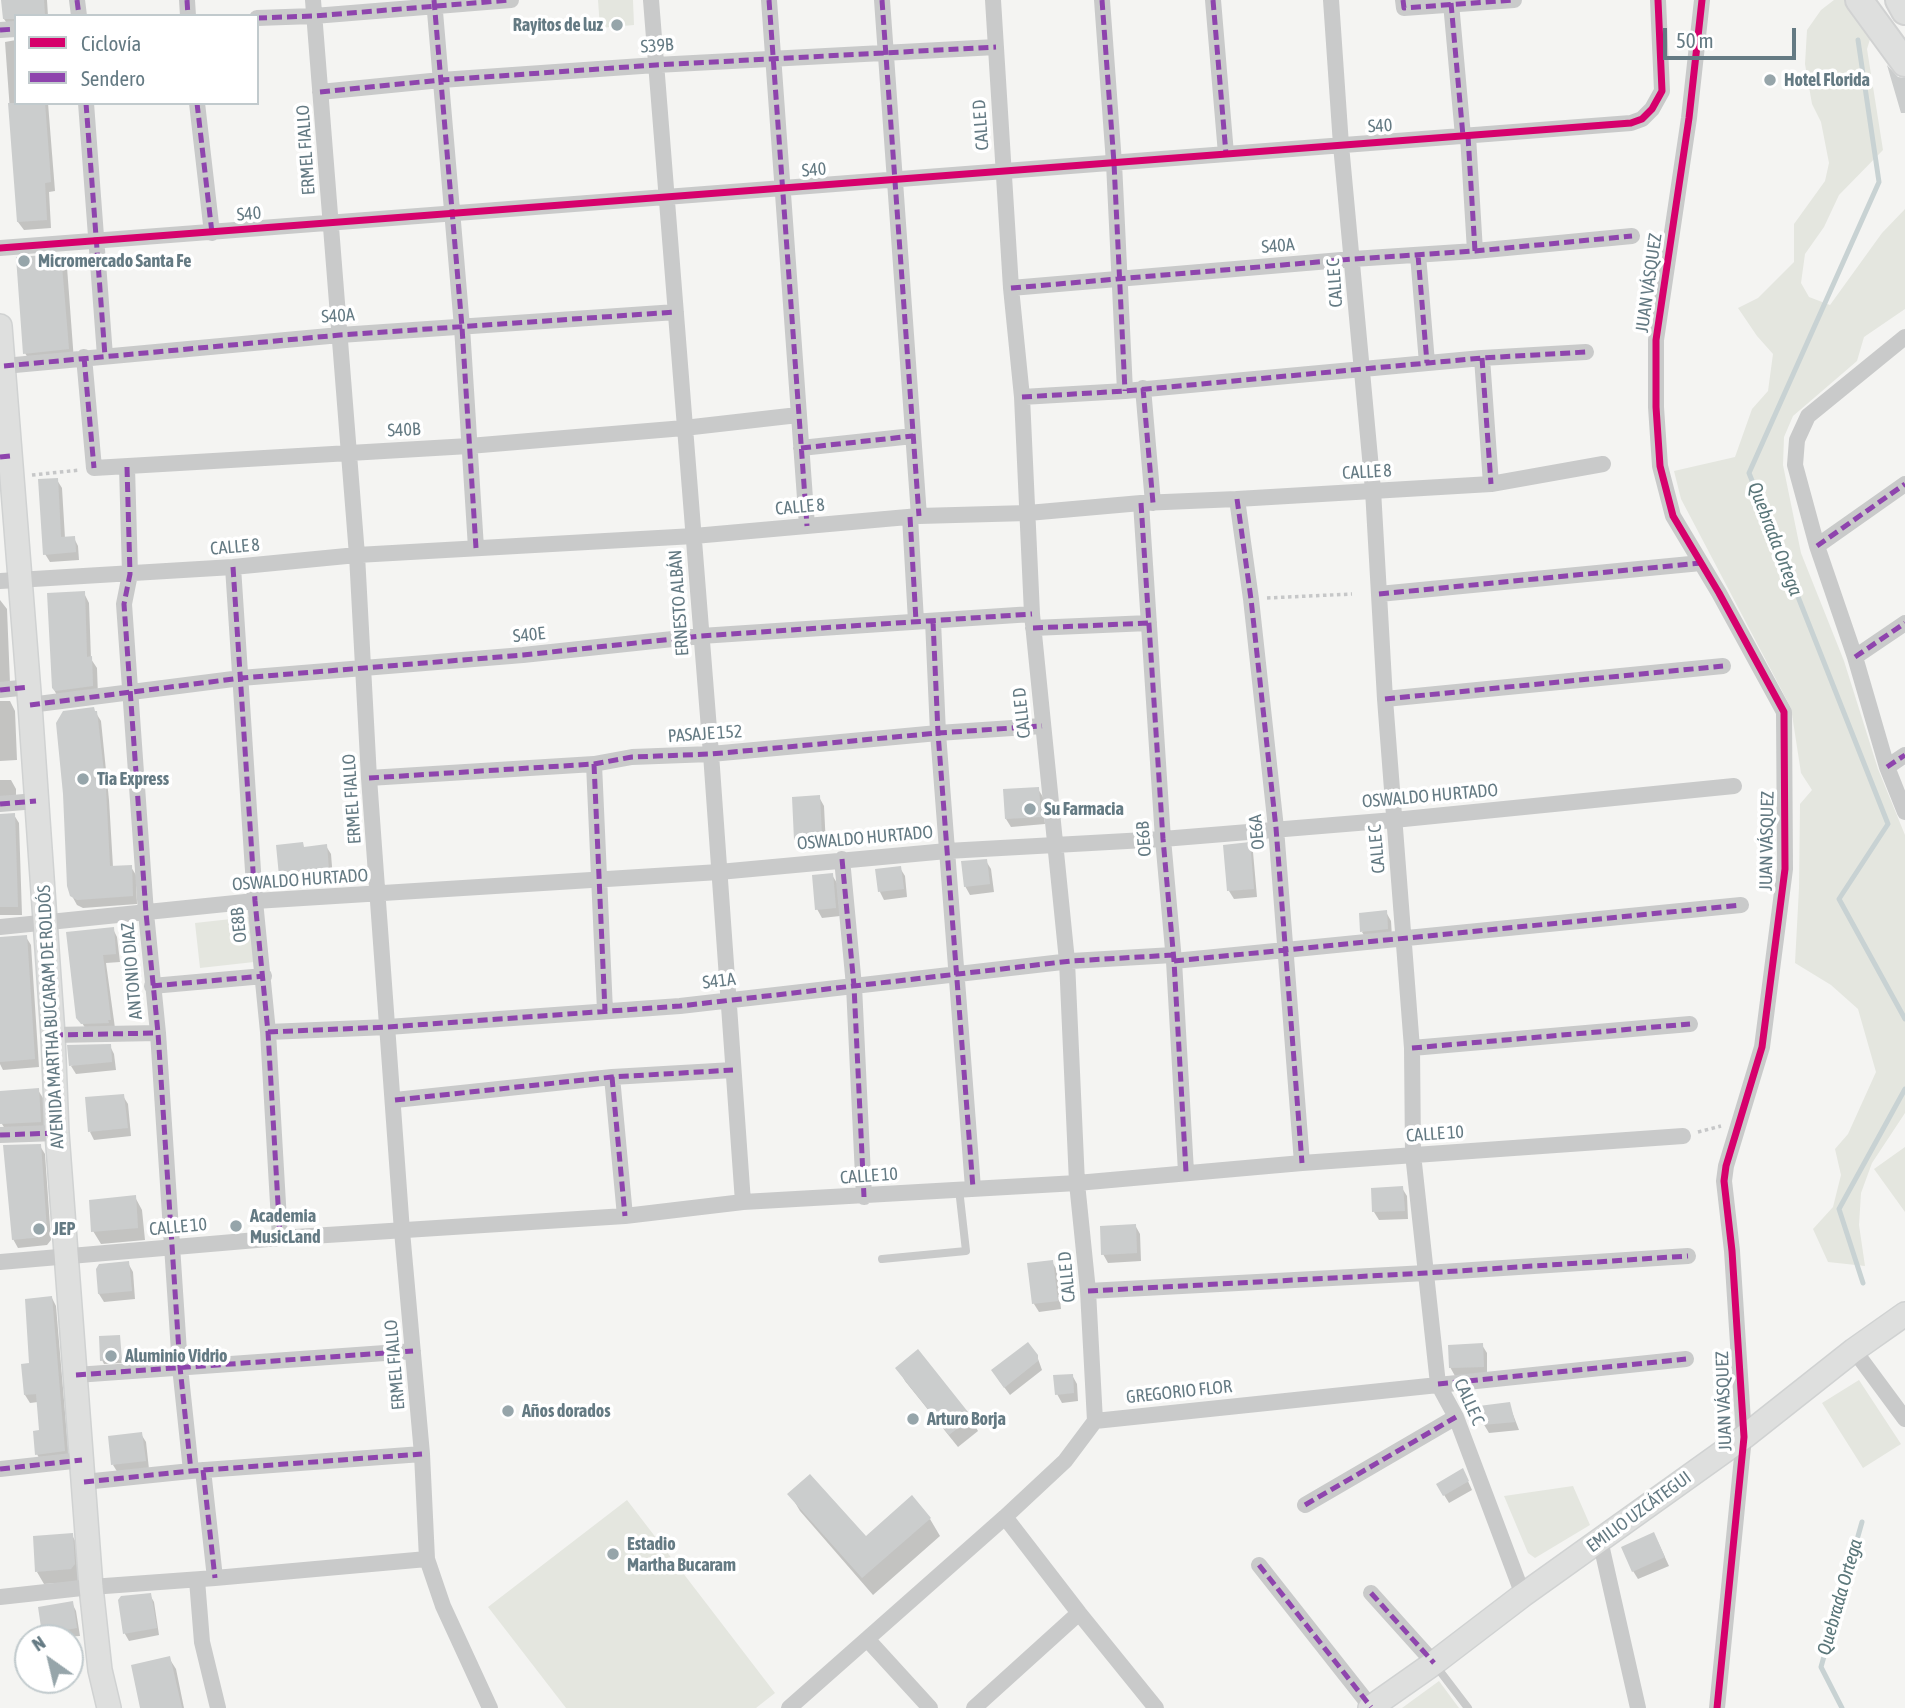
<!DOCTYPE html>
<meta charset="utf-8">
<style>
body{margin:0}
#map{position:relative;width:1905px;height:1708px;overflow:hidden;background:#f4f4f2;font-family:"Asap Condensed",sans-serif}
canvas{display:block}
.legend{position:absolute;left:14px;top:14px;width:245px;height:91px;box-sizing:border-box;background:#fff;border:2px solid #c1cacd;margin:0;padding:9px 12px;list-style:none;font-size:21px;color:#647a83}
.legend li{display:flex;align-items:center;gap:14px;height:35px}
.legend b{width:35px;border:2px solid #c1cacd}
.north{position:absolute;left:14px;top:1624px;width:70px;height:70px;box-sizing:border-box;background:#fff;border:2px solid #c1cacd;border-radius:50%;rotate:326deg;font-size:19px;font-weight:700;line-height:28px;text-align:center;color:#647a83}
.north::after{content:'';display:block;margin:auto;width:24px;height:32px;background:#96a5aa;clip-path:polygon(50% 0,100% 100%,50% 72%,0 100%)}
.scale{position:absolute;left:1663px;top:28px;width:133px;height:32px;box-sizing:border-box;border:4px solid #647a83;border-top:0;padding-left:9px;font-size:21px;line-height:24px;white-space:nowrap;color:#647a83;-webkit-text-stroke:5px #fff;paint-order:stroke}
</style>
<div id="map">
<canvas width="1905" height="1708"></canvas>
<ul class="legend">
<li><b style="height:9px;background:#d6006c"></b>Ciclovía</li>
<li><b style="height:9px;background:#8e44ad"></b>Sendero</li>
</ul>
<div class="north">N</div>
<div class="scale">50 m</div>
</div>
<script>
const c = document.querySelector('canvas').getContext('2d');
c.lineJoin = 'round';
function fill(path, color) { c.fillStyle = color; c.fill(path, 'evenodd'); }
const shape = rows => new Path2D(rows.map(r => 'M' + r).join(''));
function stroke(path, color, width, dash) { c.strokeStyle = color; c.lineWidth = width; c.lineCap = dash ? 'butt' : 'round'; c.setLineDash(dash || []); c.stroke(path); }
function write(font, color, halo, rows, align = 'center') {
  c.font = font + ' "Asap Condensed",sans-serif'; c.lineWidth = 7; c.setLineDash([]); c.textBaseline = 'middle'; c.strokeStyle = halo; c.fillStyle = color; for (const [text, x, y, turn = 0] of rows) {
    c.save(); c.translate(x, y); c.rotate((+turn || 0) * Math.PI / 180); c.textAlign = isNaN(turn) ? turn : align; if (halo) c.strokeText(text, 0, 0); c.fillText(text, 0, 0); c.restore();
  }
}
fill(shape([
 [598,0,633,0,634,25,600,28],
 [1834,0,1847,0,1871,36,1867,49,1883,150,1839,195,1824,227,1805,254,1801,283,1809,297,1830,305,1882,233,1905,209,1905,309,1864,337,1857,361,1793,416,1784,437,1783,465,1801,553,1844,661,1878,769,1905,835,1905,1113,1872,1163,1861,1193,1859,1225,1865,1266,1828,1262,1813,1229,1833,1207,1841,1175,1835,1149,1848,1134,1876,1072,1858,1009,1831,985,1795,963,1799,888,1800,804,1812,790,1801,773,1791,708,1681,499,1674,471,1735,457,1752,409,1768,391,1773,354,1757,336,1738,308,1758,298,1794,262,1794,224,1825,181,1829,163,1821,122,1812,104,1805,64,1807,30,1821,10],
 [258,916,263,961,200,968,195,923],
 [1905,1147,1905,1212,1874,1169],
 [1859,1380,1901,1444,1863,1468,1822,1403],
 [1573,1486,1590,1525,1535,1558,1528,1553,1504,1496],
 [627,1500,775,1693,756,1708,566,1708,488,1607],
 [1439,1681,1459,1708,1402,1708]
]), '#e4e6df');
fill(shape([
 [2,0,47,0,48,16,16,16,16,28,10,28,4,19],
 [16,40,16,103,48,103,55,191,49,192,51,228,24,230,18,222,5,42],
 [60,256,67,267,74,361,32,365,25,353],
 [57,480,62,488,65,538,74,538,78,546,79,560,50,562,45,554],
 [84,593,89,603,91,659,97,668,98,696,59,699,53,688],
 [0,600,7,609,10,683,0,690],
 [0,701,10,701,15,711,17,760,0,761],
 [96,713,101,721,109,800,113,867,131,867,136,875,137,904,83,908,77,905,72,896],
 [0,780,11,780,16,789,16,801,0,803],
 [1038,789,1043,797,1045,824,1011,827,1006,819],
 [819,797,824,806,826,846,801,847,796,839],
 [0,815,14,815,19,823,22,915,0,915],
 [1249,844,1253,852,1257,897,1234,899,1229,891],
 [326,846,331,854,333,879,285,883,281,875,305,848],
 [986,861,991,869,994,892,970,895,965,886],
 [900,868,905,876,907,897,884,900,880,892,877,871],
 [832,875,837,883,840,916,822,918,817,909],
 [1386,912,1391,921,1392,937,1367,940,1362,932],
 [113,929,117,937,120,962,106,963,115,1028,88,1032,78,1017],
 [26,937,31,945,39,1067,3,1070,0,1064,0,939],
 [110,1046,114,1054,116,1070,76,1074,71,1066],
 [38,1090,43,1098,45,1130,7,1132,2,1124,0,1092],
 [123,1096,128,1104,131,1136,94,1140,90,1132],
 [40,1146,45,1154,51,1240,47,1245,18,1248,13,1239],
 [1402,1188,1407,1196,1408,1219,1379,1220,1374,1212],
 [135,1197,142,1210,145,1240,101,1244,93,1231],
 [1135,1225,1140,1234,1141,1261,1108,1263,1103,1254],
 [1052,1262,1057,1270,1061,1309,1039,1312,1034,1304,1029,1264],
 [128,1263,133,1272,135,1299,104,1302,99,1294,97,1270],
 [52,1298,56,1306,69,1459,41,1462,37,1454,41,1432,38,1402,30,1403,25,1395,31,1364],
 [119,1336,122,1363,104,1364,102,1360],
 [1482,1345,1487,1353,1487,1375,1455,1376,1450,1367],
 [918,1352,971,1418,978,1431,958,1447,905,1381,898,1368],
 [1037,1356,1042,1370,1010,1395,998,1379],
 [1072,1375,1077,1384,1078,1401,1062,1403,1057,1394],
 [1509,1404,1519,1430,1489,1433,1474,1408],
 [141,1434,146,1442,149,1469,118,1473,113,1465],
 [1467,1479,1472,1490,1449,1503,1438,1485],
 [790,1494,865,1539,930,1519,940,1536,873,1595,800,1511],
 [72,1535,79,1548,82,1578,79,1582,44,1584,37,1572],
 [1658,1542,1669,1566,1638,1579,1633,1571],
 [150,1595,154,1602,159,1635,129,1641,125,1634,120,1601],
 [72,1603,76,1611,80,1636,47,1638,44,1633],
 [169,1658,176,1669,184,1708,142,1708]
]), '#0003');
stroke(shape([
 [1858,40,1879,182,1749,473,1888,824,1839,899,1905,1019],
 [1863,1283,1839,1209,1905,1089],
 [1842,1708,1821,1667,1862,1522]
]), '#c8d2d3', 5);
fill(shape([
 [1,0,44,0,45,16,16,16,16,19,3,19],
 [1887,65,1898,77,1905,78,1905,113,1901,113],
 [8,103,45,103,51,182,45,183,47,220,17,222],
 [61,254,69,349,23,354,16,257],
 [58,478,61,537,75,536,76,552,43,555,38,479],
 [85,591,87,657,92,656,93,686,55,691,52,688,47,593],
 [94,707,95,711,97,711,106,790,110,866,132,865,133,896,77,900,70,896,67,886,63,794,56,723,63,711],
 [1039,787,1041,817,1005,819,1003,789],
 [820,795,822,838,794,840,792,797],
 [15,813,18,907,0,907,0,814],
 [303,842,304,847,327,844,329,871,279,876,276,845],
 [1250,842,1254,889,1227,891,1223,845],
 [987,859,990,884,964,887,961,861],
 [901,866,904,889,878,892,875,869],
 [833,873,836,908,815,910,812,875],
 [1387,910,1388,929,1360,932,1359,913],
 [114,927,116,954,103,955,111,1020,108,1020,109,1023,81,1024,76,1018,66,932],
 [27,935,35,1059,0,1062,0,937],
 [111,1044,112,1062,69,1066,67,1045],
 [39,1088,41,1122,0,1124,0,1091],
 [124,1094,128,1128,88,1132,85,1097],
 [41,1144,47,1231,42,1237,12,1240,3,1145],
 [1403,1186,1405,1211,1372,1212,1371,1188],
 [136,1195,138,1228,91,1232,89,1200],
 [1136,1224,1137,1253,1101,1255,1100,1226],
 [1053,1260,1058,1301,1032,1304,1027,1263],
 [129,1261,132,1291,98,1294,96,1269,99,1264],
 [52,1296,65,1451,35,1455,33,1431,39,1430,36,1394,24,1395,21,1364,29,1363,25,1299],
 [120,1335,122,1360,100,1361,99,1336],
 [1028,1342,1038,1355,1038,1361,1004,1388,991,1370],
 [1483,1343,1484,1367,1449,1368,1448,1345],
 [918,1349,972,1417,949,1435,895,1368],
 [1073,1374,1074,1393,1055,1395,1053,1375],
 [1510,1402,1515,1422,1482,1425,1471,1407],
 [142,1432,146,1461,111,1465,108,1436],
 [1463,1468,1469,1481,1443,1496,1436,1484],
 [810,1474,866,1536,912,1495,931,1518,862,1578,787,1494],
 [1654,1532,1665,1557,1632,1572,1621,1547],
 [73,1533,75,1564,71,1569,35,1572,33,1536],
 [151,1593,157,1628,123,1634,118,1600,121,1596],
 [73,1601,77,1628,42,1634,38,1607],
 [170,1656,182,1708,140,1708,131,1665]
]), '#cbcdcd');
const secondary = shape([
 [0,326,30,705,53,1035,57,1133,91,1587,100,1670,109,1708],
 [1370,1708,1434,1663,1523,1595,1744,1437,1854,1350,1905,1314]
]);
const primary = shape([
 [1859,0,1905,63],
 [1899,0,1905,11]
]);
stroke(secondary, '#d0d2d2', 26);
stroke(primary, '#d1d2d2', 30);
stroke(shape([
 [32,475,80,470],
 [1267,598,1352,594],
 [1698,1132,1721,1126]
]), '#c6c7c8', 3.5, [3.5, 3.5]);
stroke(shape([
 [882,1259,966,1251,959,1189],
 [1436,1666,1468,1708]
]), '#c9caca', 8);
stroke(shape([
 [77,0,79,16],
 [187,0,188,16],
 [313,0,357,555,369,778,402,1231,422,1454,427,1559,443,1606,490,1708],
 [434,0,462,327,476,548],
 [651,0,711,754,743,1202],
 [769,0,807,526],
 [882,0,919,516],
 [993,0,1011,288,1022,397,1032,614,1067,961,1077,1183,1088,1291,1095,1421],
 [1102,0,1114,163,1125,391],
 [1213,0,1226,154],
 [1331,0,1341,145,1373,490,1385,699,1412,1048,1413,1154,1438,1384,1456,1417,1523,1595],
 [1403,0,1404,8,1514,0],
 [1702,0,1689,118,1656,340,1656,407,1660,466,1673,516,1719,593,1784,712,1785,869,1762,1047,1726,1166,1724,1181,1732,1251,1744,1437,1717,1708],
 [1451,3,1463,136],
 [257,18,314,16,511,0],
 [0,30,16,29],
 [320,92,441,80,656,65,996,47],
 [86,103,105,356],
 [197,103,212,233],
 [1468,136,1475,251],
 [0,248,1631,123,1642,119,1652,109,1662,91,1658,0],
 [1418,255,1427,363],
 [1011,288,1353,259,1475,251,1632,236],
 [1905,337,1808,416,1797,440,1795,465,1817,546,1855,657,1887,767,1905,812],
 [84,357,94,468,469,446,684,428,798,415],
 [1482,358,1491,484],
 [4,366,340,335,676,312],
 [1143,388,1153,503],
 [1022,397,1125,391,1482,358,1586,352],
 [801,448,913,436],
 [127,467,130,574,124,604,146,913,158,1033,180,1367,191,1471],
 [1237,499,1251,599,1276,828,1302,1163],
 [1141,503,1163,839,1174,961,1186,1172],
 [910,517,916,621],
 [1817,546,1905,484],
 [233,567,255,901,268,1032,280,1238],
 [0,581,233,567,357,555,694,536,919,516,1028,513,1141,503,1237,499,1491,484,1603,464],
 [1379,594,1701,563],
 [933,621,938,733,973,1188],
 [1033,628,1149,623],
 [1855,657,1905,623],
 [0,690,29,687],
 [1385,699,1723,666],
 [30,705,241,678,523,655,701,636,1032,614],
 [594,764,605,1011],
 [1887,767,1905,755],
 [369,778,594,764,632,757,711,754,938,733,1042,726],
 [0,804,36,801],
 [842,859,854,986,864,1197],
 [0,927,255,901,719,872,947,851,1163,839,1394,820,1734,786],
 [1174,961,1741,905],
 [152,986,264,976],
 [268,1032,388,1027,680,1006,1071,961,1173,955],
 [53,1035,158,1033],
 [1412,1048,1690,1024],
 [612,1077,625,1216],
 [395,1100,612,1077,733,1070],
 [0,1135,57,1133],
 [0,1262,280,1238,625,1216,743,1202,1077,1183,1302,1163,1683,1136],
 [1088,1291,1426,1273,1688,1256],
 [1854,1350,1905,1419],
 [76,1375,413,1351],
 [0,1469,82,1460],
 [203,1470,215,1578],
 [84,1482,191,1471,422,1454],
 [1305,1505,1456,1417],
 [1005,1517,1079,1613,1156,1708],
 [1600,1540,1638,1708],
 [1259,1565,1371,1707],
 [197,1580,202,1642,218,1708],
 [1371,1593,1434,1663],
 [0,1597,91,1587,215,1578,427,1559],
 [867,1639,930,1708],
 [789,1708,1005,1517,1065,1461,1095,1421,1686,1359],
 [974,1708,1079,1613]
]), '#c9caca', 16);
stroke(secondary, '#dedfde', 23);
stroke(primary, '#dedfde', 26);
stroke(shape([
 [77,0,79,16],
 [187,0,188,16],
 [434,0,462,327,476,548],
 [769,0,807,526],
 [882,0,919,516],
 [1102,0,1114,163,1125,391],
 [1213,0,1226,154],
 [1403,0,1404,8,1514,0],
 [1451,3,1463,136],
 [257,18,314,16,511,0],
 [0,30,16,29],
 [320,92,441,80,656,65,996,47],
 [86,103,105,356],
 [197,103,212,233],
 [1468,136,1475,251],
 [1418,255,1427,363],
 [1011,288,1353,259,1475,251,1632,236],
 [84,357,94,468],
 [1482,358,1491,484],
 [4,366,340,335,676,312],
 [1143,388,1153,503],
 [1022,397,1125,391,1482,358,1586,352],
 [801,448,913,436],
 [0,457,10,456],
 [127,467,130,574,124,604,146,913,158,1033,180,1367,191,1471],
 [1237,499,1251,599,1276,828,1302,1163],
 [1141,503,1163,839,1174,961,1186,1172],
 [910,517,916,621],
 [1817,546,1905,484],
 [233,567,255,901,268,1032,280,1238],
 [1379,594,1701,563],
 [933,621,938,733,973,1188],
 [1033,628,1149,623],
 [1855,657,1905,623],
 [0,690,29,687],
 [1385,699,1723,666],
 [30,705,241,678,523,655,701,636,1032,614],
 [594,764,605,1011],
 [1887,767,1905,755],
 [369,778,594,764,632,757,711,754,938,733,1042,726],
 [0,804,36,801],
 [842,859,854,986,864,1197],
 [1174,961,1741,905],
 [152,986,264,976],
 [268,1032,388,1027,680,1006,1071,961,1173,955],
 [53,1035,158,1033],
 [1412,1048,1690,1024],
 [612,1077,625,1216],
 [395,1100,612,1077,733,1070],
 [0,1135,57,1133],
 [1088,1291,1426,1273,1688,1256],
 [76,1375,413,1351],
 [1438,1384,1686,1359],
 [0,1469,82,1460],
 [203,1470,215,1578],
 [84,1482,191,1471,422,1454],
 [1305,1505,1456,1417],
 [1259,1565,1371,1707],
 [1371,1593,1434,1663]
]), '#8e44ad', 5, [10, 5]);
stroke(shape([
 [1702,0,1689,118,1656,340,1656,407,1660,466,1673,516,1719,593,1784,712,1785,869,1762,1047,1726,1166,1724,1181,1732,1251,1744,1437,1717,1708],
 [0,248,1631,123,1642,119,1652,109,1662,91,1658,0]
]), '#d6006c', 7);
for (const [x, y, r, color] of [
 [617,25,7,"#96a5aa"],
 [1770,80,7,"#96a5aa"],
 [24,261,7,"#96a5aa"],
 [83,779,7,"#96a5aa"],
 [1030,809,7,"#96a5aa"],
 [236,1226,7,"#96a5aa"],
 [39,1229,7,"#96a5aa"],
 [111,1356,7,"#96a5aa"],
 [508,1411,7,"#96a5aa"],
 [913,1419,7,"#96a5aa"],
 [613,1554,7,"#96a5aa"]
]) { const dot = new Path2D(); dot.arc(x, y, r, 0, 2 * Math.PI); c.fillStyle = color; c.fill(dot); stroke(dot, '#fff', 2.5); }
write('bold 18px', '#647a83', '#fff', [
 ["Rayitos de luz",603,25,"right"],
 ["Hotel Florida",1784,80],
 ["Micromercado Santa Fe",38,261],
 ["Tia Express",97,779],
 ["Su Farmacia",1044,809],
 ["Academia",250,1216],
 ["MusicLand",250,1237],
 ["JEP",53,1229],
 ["Aluminio Vidrio",125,1356],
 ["Años dorados",522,1411],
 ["Arturo Borja",927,1419],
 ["Estadio",627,1544],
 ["Martha Bucaram",627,1565]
], 'left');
write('18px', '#647a83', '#fff', [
 ["S39B",657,46,-4],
 ["CALLE D",981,125,-94],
 ["S40",1380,126,-4],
 ["ERMEL FIALLO",306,150,-94],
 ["S40",814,170,-5],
 ["S40",249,214,-5],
 ["S40A",1278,246,-5],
 ["CALLE C",1335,283,-94],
 ["JUAN VÁSQUEZ",1649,283,-82],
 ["S40A",338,316,-4],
 ["S40B",404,430,-3],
 ["CALLE 8",1367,472,-3],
 ["CALLE 8",800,507,-5],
 ["CALLE 8",235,547,-5],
 ["ERNESTO ALBÁN",679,603,-94],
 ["S40E",529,635,-6],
 ["CALLE D",1022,713,-96],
 ["PASAJE 152",705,734,-4],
 ["OSWALDO HURTADO",1430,796,-5],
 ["ERMEL FIALLO",352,799,-94],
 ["OE6A",1257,832,-95],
 ["OSWALDO HURTADO",865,838,-5],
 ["OE6B",1144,839,-94],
 ["JUAN VÁSQUEZ",1767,841,-89],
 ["CALLE C",1377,849,-95],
 ["OSWALDO HURTADO",300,880,-4],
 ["OE8B",239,925,-96],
 ["ANTONIO DIAZ",132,971,-95],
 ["S41A",719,981,-7],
 ["AVENIDA MARTHA BUCARAM DE ROLDÓS",51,1017,-93],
 ["CALLE 10",1435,1134,-4],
 ["CALLE 10",869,1176,-4],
 ["CALLE 10",178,1227,-5],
 ["CALLE D",1067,1277,-95],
 ["ERMEL FIALLO",395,1365,-95],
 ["GREGORIO FLOR",1179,1392,-6],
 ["JUAN VÁSQUEZ",1724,1401,-92],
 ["CALLE C",1469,1402,66],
 ["EMILIO UZCÁTEGUI",1639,1512,-36]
]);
write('italic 19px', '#5a7679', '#fff', [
 ["Quebrada Ortega",1775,539,69],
 ["Quebrada Ortega",1840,1597,-74]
]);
</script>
